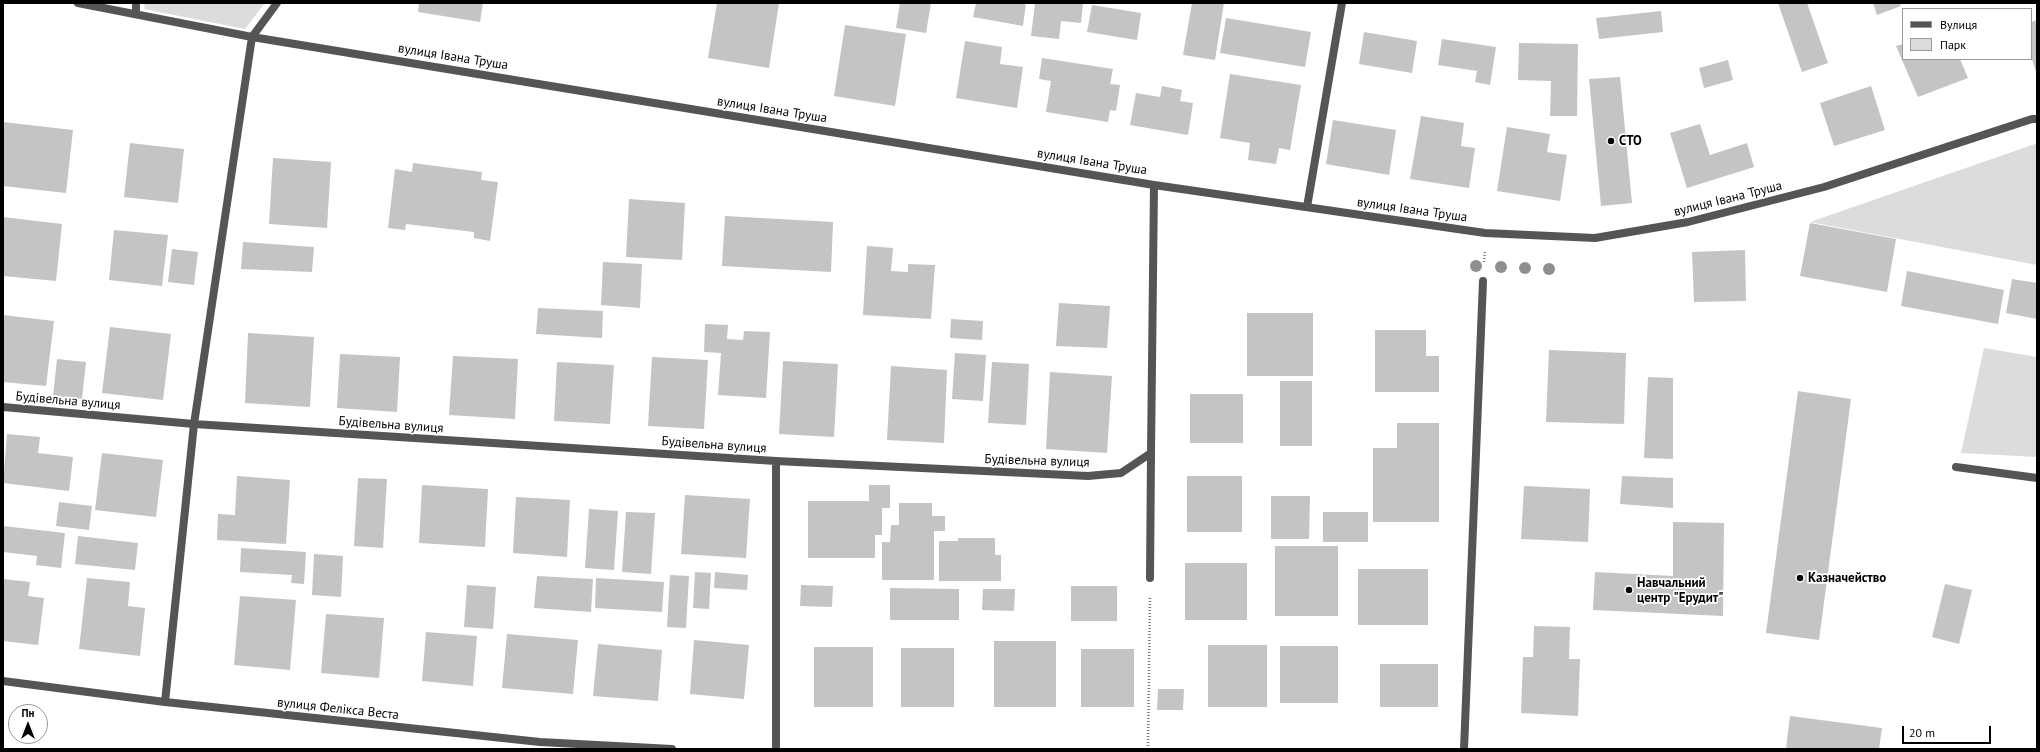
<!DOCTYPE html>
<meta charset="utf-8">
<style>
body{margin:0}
#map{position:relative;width:2040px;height:752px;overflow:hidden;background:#fff;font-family:"PT Sans",sans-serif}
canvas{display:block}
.frame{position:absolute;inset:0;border:4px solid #000;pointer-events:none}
.legend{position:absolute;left:1902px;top:8px;width:130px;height:52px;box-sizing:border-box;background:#fff;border:1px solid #999;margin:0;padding:5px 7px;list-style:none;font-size:12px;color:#000}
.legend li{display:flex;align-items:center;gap:8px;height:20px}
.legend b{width:20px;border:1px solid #999}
.north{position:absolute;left:8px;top:704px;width:40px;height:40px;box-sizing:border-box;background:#fff;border:1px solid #999;border-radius:50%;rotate:0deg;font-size:11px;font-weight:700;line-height:16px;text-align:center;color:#000}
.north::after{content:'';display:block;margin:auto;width:14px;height:18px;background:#000;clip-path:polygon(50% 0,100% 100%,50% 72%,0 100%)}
.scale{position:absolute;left:1902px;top:726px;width:89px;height:18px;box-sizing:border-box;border:2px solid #000;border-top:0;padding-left:5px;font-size:12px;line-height:14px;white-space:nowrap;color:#000;-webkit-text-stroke:3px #fff;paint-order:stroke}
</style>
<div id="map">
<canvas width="2040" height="752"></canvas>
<div class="frame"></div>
<ul class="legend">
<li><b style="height:5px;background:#555"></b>Вулиця</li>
<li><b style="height:11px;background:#dcdcdc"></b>Парк</li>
</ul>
<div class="north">Пн</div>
<div class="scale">20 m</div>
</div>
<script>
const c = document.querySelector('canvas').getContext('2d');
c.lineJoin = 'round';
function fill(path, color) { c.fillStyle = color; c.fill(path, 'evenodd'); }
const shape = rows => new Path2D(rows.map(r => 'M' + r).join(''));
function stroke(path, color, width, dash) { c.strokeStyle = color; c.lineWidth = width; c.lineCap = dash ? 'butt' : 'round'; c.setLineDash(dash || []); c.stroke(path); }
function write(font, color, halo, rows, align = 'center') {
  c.font = font + ' "PT Sans",sans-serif'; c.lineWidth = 3.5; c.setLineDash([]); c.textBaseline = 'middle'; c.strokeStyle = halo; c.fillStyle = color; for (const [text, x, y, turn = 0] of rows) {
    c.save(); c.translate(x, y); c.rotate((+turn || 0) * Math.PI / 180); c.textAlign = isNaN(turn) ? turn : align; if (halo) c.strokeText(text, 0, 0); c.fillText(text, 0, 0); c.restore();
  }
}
fill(shape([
 [145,3,265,3,245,29,144,9],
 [2035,144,2037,144,2037,265,1810,222],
 [1984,348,2037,357,2037,457,1961,453]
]), '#dcdcdc');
fill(shape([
 [419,3,483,3,480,22,418,12],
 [717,3,779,3,769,68,708,58],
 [900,3,931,3,926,33,896,28],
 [976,3,1026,3,1023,26,973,17],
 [1035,3,1083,3,1081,23,1061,21,1059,39,1031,36],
 [1192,3,1224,3,1215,60,1183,55],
 [1778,3,1807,3,1828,63,1802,72],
 [1873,3,1899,3,1901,6,1877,15],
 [1092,5,1141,13,1137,40,1087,32],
 [1661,11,1663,32,1599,39,1596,18],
 [1226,18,1311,32,1305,67,1220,53],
 [2037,20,2037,75,2031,56,2031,22],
 [845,25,906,34,895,106,834,96],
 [1364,32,1417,41,1412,73,1359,64],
 [1442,39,1496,47,1490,85,1475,82,1477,71,1438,65],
 [965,41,1002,47,1000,64,1023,67,1017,108,956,98],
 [1519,43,1578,44,1577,116,1550,116,1551,81,1518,80],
 [1903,44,1903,59,1960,59,1968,78,1918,97,1896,46],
 [1042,58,1113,69,1110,84,1120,85,1116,111,1110,110,1108,122,1046,112,1051,81,1039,79],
 [1728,60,1733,80,1704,88,1699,68],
 [1230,74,1301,85,1290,150,1279,148,1276,164,1248,160,1250,143,1220,138],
 [1620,77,1632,203,1601,206,1589,79],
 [1162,86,1182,90,1180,101,1193,103,1188,135,1130,125,1136,93,1160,97],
 [1871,86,1885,130,1834,146,1820,103],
 [1421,116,1464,123,1461,146,1475,148,1469,188,1410,179],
 [1333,120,1396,130,1389,175,1326,164],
 [3,122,73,130,66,193,3,186],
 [1700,124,1710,155,1747,143,1754,167,1687,188,1670,133],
 [1507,127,1550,134,1547,152,1567,155,1560,201,1497,191],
 [130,143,184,149,178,203,124,197],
 [273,158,331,162,327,228,269,224],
 [413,163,482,172,481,180,498,182,490,241,474,238,474,232,406,224,405,230,388,228,395,169,412,172],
 [629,199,685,203,682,260,626,257],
 [725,216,833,222,831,272,722,266],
 [3,217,62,224,56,281,3,276],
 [1810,223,1896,239,1887,292,1800,276],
 [114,230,168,235,162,286,109,280],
 [243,242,314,247,312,272,241,269],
 [867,246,893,248,891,271,908,272,908,264,935,265,931,319,863,315],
 [172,249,198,252,194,285,168,282],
 [1745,250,1746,301,1694,302,1692,252],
 [603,262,642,264,640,308,601,305],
 [1907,271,2004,290,1998,324,1901,306],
 [2012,279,2037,283,2037,319,2006,313],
 [1059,303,1110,306,1107,348,1056,346],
 [538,308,603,311,602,338,536,334],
 [1247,313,1313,313,1313,376,1247,376],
 [3,315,54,321,46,386,3,382],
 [951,319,983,321,982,340,950,338],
 [705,324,728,325,727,339,743,340,744,331,770,332,766,398,718,395,721,353,704,352],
 [110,327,171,334,163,400,102,393],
 [1375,330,1426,330,1426,356,1439,356,1439,392,1375,392],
 [248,333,314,337,310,407,245,403],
 [1549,350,1626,353,1624,424,1546,422],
 [955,353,986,355,983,401,952,399],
 [340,354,400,357,397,412,337,408],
 [453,356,518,359,515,419,449,415],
 [652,357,708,360,704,429,648,426],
 [57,359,86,362,82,399,53,396],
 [783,361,838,364,834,437,779,434],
 [557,362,614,365,610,424,554,421],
 [992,362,1029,364,1026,425,988,423],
 [891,366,947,370,944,443,887,440],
 [1050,372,1112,376,1107,453,1046,449],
 [1648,377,1673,378,1673,459,1644,458],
 [1280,381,1312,381,1312,446,1280,446],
 [1798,391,1851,399,1819,640,1766,633],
 [1190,394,1243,394,1243,443,1190,443],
 [1397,423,1439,423,1439,522,1373,522,1373,448,1397,448],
 [7,434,40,437,38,453,73,457,69,491,3,483],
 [102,453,163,460,156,517,95,510],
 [237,476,290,480,286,544,217,540,218,514,235,515],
 [1187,476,1242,476,1242,532,1187,532],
 [1622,476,1673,478,1673,508,1620,504],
 [358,478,387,479,383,548,354,546],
 [422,485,488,489,485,547,419,543],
 [869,485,890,485,890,508,882,508,882,535,875,535,875,558,808,558,808,501,869,501],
 [1524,486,1590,489,1588,542,1521,539],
 [685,495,750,499,746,558,681,554],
 [1271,496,1310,496,1309,539,1271,539],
 [516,497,570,500,567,557,513,553],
 [59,502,92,506,89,530,56,526],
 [899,503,932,503,932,516,945,516,945,531,934,531,934,580,882,580,882,542,890,542,891,525,899,525],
 [589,509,618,511,614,570,585,568],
 [626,512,655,513,651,574,622,572],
 [1323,512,1368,512,1368,542,1323,542],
 [1673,522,1724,523,1723,616,1593,610,1595,572,1673,576],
 [3,526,65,533,61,568,36,565,37,556,3,552],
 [78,536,138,543,135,570,75,564],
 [958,538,995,538,995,555,1001,555,1001,581,939,581,939,541,958,541],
 [1275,546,1338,546,1338,616,1275,616],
 [241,548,306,552,304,584,291,583,292,575,240,572],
 [314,554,343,556,341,597,312,595],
 [1185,563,1247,563,1247,620,1185,620],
 [1358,569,1428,569,1428,625,1358,625],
 [695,572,711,573,709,609,693,608],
 [715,572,748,575,747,590,714,588],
 [670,575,689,576,686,628,667,627],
 [537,576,593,579,591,612,534,608],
 [87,578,130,582,128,606,145,608,140,656,79,649],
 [596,578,664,582,662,612,595,608],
 [4,579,30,582,28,596,44,598,38,645,3,641],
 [1945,584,1972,590,1959,644,1932,637],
 [467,585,496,587,493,629,464,627],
 [801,585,833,586,832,607,800,606],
 [1071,586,1117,586,1117,621,1071,621],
 [890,588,959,589,959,620,890,620],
 [983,589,1015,589,1014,611,982,610],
 [240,596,296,600,290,670,234,665],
 [326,614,384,618,379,678,321,673],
 [1534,626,1570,627,1569,659,1580,659,1578,716,1521,713,1523,657,1533,657],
 [426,632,477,636,473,686,422,681],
 [507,634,578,640,573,694,502,688],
 [694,640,749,645,744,699,690,694],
 [994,641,1056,641,1056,707,994,707],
 [598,644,662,650,658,701,593,696],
 [1208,645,1267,645,1267,707,1208,707],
 [1280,646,1338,646,1338,703,1280,703],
 [814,647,873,647,873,707,814,707],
 [901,648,954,648,954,707,901,707],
 [1081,649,1134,649,1134,707,1081,707],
 [1380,664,1438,664,1438,707,1380,707],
 [1158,689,1184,689,1183,710,1157,710],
 [1790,716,1882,728,1879,749,1786,749]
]), '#c4c4c4');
stroke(shape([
 [1484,262,1485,251],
 [1148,749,1150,596]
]), '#777', 2.5, [1, 2]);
stroke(shape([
 [1307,207,1342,3],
 [1956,467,2037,478],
 [1150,578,1151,453]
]), '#555', 8);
stroke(shape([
 [78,3,252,37,1154,185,1485,233,1595,238,1688,222,1824,187,2032,119,2037,119],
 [136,14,136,3],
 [3,407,194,424,776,461,1088,476,1121,473,1151,453,1154,185],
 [776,461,776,749],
 [3,681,165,702,540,742,672,749],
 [165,702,194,424,252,37,277,3],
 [1464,749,1483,281]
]), '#555', 8);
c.fillStyle = '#8f8f8f';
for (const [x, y] of [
 [1476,266],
 [1501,267],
 [1525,268],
 [1549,269]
]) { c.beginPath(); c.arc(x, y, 6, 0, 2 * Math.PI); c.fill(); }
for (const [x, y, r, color] of [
 [1611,141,4,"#000"],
 [1800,578,4,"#000"],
 [1629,590,4,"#000"]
]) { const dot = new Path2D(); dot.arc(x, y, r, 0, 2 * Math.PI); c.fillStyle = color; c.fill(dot); stroke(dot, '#fff', 1.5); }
write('13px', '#000', '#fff', [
 ["вулиця Івана Труша",453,57,9],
 ["вулиця Івана Труша",772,110,9],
 ["вулиця Івана Труша",1092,162,9],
 ["вулиця Івана Труша",1728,199,-14],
 ["вулиця Івана Труша",1412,210,8],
 ["Будівельна вулиця",68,401,5],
 ["Будівельна вулиця",391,425,4],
 ["Будівельна вулиця",714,445,4],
 ["Будівельна вулиця",1037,461,2],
 ["вулиця Фелікса Веста",338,709,6]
]);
write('bold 13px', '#000', '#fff', [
 ["СТО",1619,141],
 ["Казначейство",1808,578],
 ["Навчальний",1637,583],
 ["центр \"Ерудит\"",1637,598]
], 'left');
</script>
